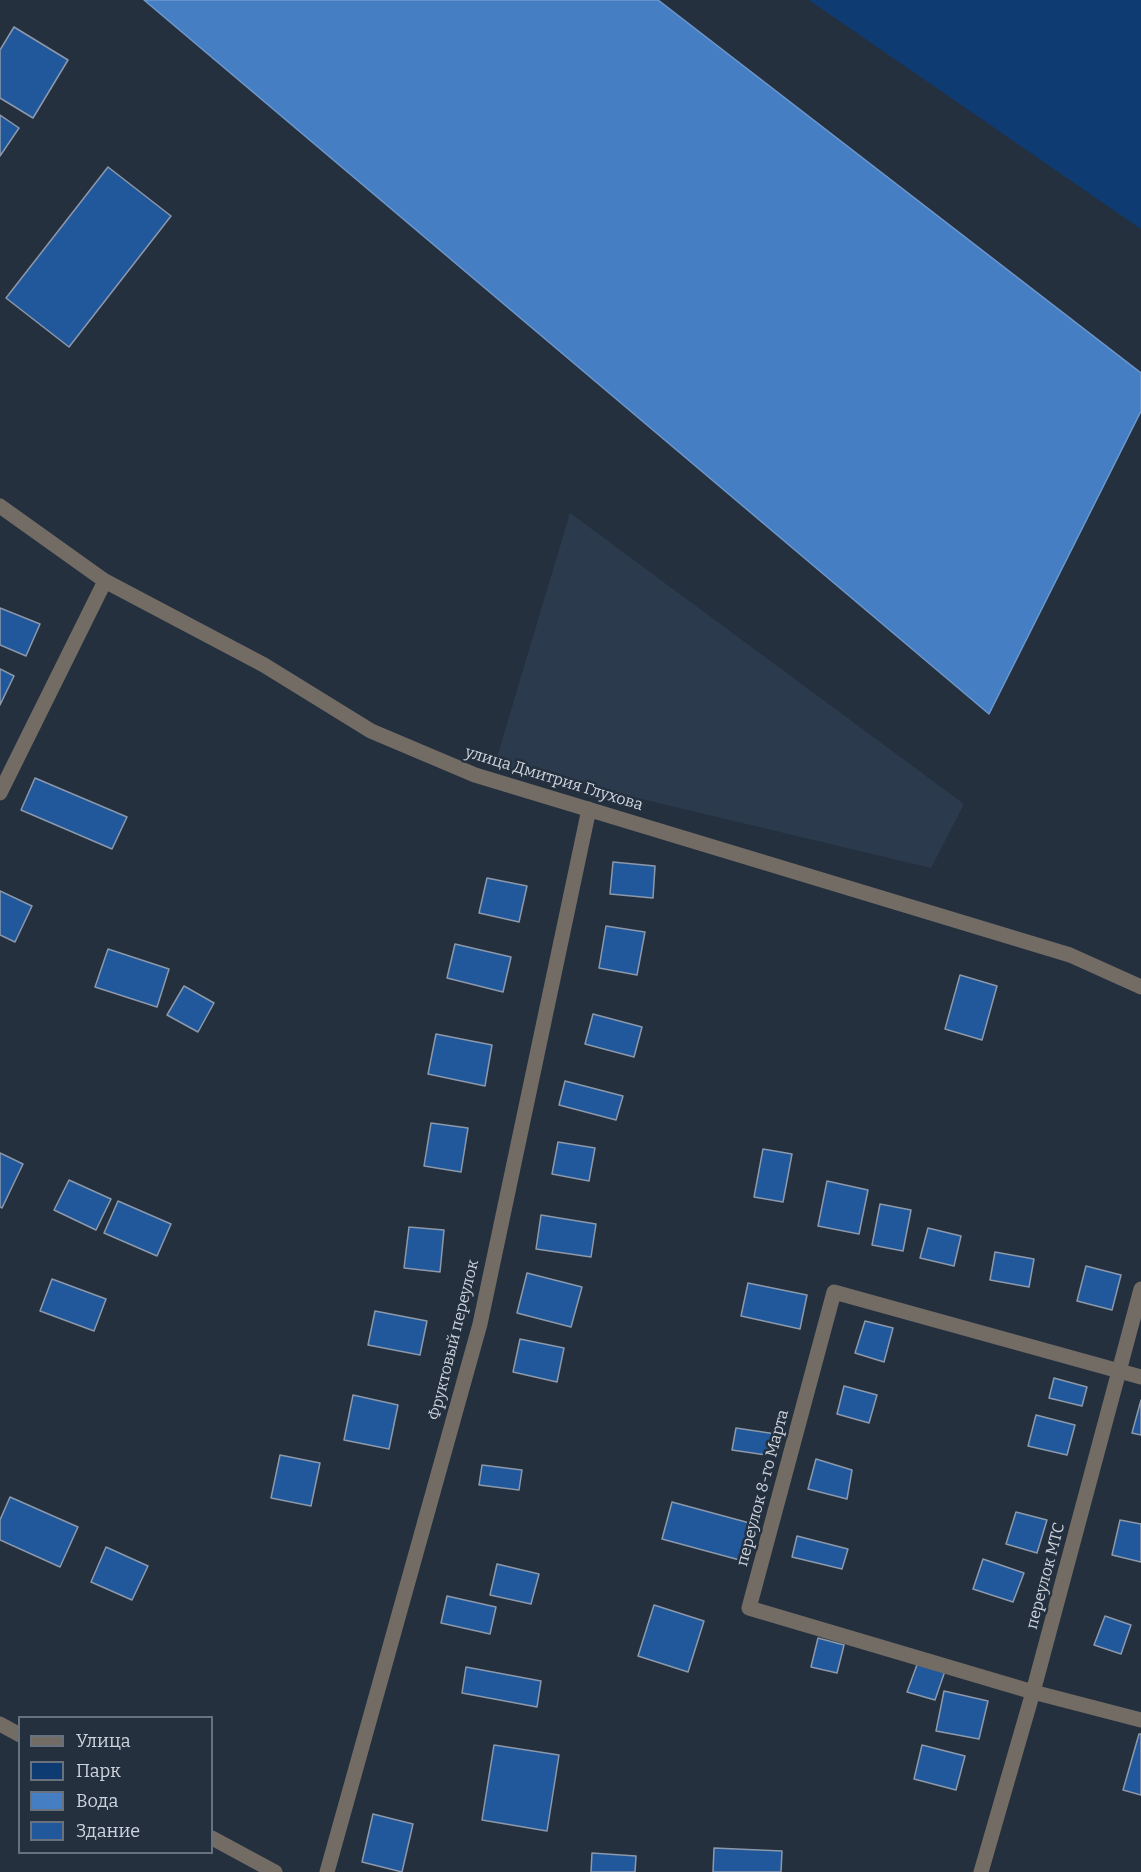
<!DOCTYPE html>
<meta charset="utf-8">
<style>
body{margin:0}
#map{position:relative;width:1141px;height:1872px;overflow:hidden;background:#25303f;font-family:Bitter,serif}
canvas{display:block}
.legend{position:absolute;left:18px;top:1716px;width:195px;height:138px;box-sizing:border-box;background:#25303f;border:2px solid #68727e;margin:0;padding:8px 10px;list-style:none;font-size:18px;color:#cdd4dd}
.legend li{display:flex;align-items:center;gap:12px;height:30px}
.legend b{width:30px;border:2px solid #68727e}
</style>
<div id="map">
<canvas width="1141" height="1872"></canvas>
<ul class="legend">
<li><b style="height:8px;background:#726c65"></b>Улица</li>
<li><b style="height:16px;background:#0e3c72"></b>Парк</li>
<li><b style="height:16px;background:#467ec4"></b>Вода</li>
<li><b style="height:16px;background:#21589b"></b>Здание</li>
</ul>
</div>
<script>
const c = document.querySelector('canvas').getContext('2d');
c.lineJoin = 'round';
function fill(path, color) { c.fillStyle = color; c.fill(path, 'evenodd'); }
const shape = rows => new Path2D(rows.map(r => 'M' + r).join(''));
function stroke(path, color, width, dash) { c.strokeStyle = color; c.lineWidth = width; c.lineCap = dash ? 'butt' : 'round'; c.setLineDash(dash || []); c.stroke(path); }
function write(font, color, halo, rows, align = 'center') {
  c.font = font + ' Bitter,serif'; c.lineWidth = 5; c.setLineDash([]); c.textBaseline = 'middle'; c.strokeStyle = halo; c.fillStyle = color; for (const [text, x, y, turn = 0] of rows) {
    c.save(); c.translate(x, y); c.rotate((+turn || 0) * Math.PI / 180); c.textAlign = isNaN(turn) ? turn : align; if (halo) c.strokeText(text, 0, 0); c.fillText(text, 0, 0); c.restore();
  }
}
fill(shape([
 [570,513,964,804,931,868,495,764]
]), '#2b3a4d');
fill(shape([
 [809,0,1141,0,1141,229]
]), '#0e3c72');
const water = shape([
 [144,0,658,0,1141,373,1141,411,989,714,144,0]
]);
fill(water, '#467ec4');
stroke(water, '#6e98cc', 1.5);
const building = shape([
 [14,27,68,60,33,118,0,98,0,50,14,27],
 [0,115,19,128,0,156,0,115],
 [108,167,171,216,69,347,6,298,108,167],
 [0,608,40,624,26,656,0,645,0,608],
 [0,669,14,676,0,705,0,669],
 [35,778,127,817,112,849,21,810,35,778],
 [613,862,655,866,653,898,610,894,613,862],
 [487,878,527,886,519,922,479,913,487,878],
 [0,891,32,906,15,942,0,935,0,891],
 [606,926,645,932,637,975,599,968,606,926],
 [455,944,511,957,503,992,447,978,455,944],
 [108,949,169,969,157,1007,95,987,108,949],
 [960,975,997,986,982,1040,945,1029,960,975],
 [184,986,214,1003,198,1032,167,1015,184,986],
 [593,1014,642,1027,634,1057,585,1044,593,1014],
 [436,1034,492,1045,485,1086,428,1074,436,1034],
 [565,1081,623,1096,616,1120,559,1105,565,1081],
 [431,1123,468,1128,461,1172,424,1166,431,1123],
 [558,1142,595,1148,589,1181,552,1174,558,1142],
 [763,1149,792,1154,783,1202,754,1197,763,1149],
 [0,1153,23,1164,2,1208,0,1207,0,1153],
 [69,1180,111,1199,96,1230,54,1210,69,1180],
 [827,1181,868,1190,859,1234,818,1226,827,1181],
 [118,1201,171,1224,157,1256,104,1233,118,1201],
 [880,1204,911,1210,903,1251,872,1245,880,1204],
 [541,1215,596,1224,591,1257,536,1249,541,1215],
 [409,1227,444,1230,440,1272,404,1268,409,1227],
 [928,1228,961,1236,954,1266,920,1258,928,1228],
 [995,1252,1034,1259,1029,1287,990,1280,995,1252],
 [1086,1266,1121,1275,1112,1310,1077,1301,1086,1266],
 [527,1273,582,1287,571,1327,517,1313,527,1273],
 [52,1279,106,1299,94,1331,40,1311,52,1279],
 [748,1283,807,1295,800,1329,741,1316,748,1283],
 [375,1311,427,1321,420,1355,368,1345,375,1311],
 [865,1321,893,1328,884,1362,855,1353,865,1321],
 [520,1339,564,1348,557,1382,513,1372,520,1339],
 [1054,1378,1087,1387,1082,1406,1049,1398,1054,1378],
 [844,1386,877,1395,869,1423,837,1414,844,1386],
 [353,1395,398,1405,389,1449,344,1440,353,1395],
 [1141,1400,1141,1435,1132,1433,1141,1400],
 [1036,1415,1075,1425,1067,1455,1028,1446,1036,1415],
 [736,1428,776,1434,773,1456,732,1450,736,1428],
 [280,1455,320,1463,311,1506,271,1498,280,1455],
 [816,1459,852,1470,847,1499,808,1489,816,1459],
 [482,1465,522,1470,519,1490,479,1485,482,1465],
 [10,1497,78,1527,60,1567,0,1540,0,1520,10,1497],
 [672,1502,757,1525,747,1562,662,1539,672,1502],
 [1016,1512,1047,1520,1037,1553,1006,1544,1016,1512],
 [1120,1520,1141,1524,1141,1562,1112,1555,1120,1520],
 [797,1536,848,1549,842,1569,792,1557,797,1536],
 [106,1547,148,1566,132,1600,91,1582,106,1547],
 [983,1559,1024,1573,1013,1602,973,1589,983,1559],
 [497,1564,539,1574,531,1604,490,1595,497,1564],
 [447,1596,496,1607,490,1634,441,1623,447,1596],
 [654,1605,704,1621,688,1672,638,1656,654,1605],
 [1105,1616,1131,1625,1121,1654,1094,1645,1105,1616],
 [818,1638,844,1645,837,1673,811,1667,818,1638],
 [918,1662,945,1671,935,1700,907,1692,918,1662],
 [466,1667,541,1681,537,1707,462,1693,466,1667],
 [944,1691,988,1701,979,1739,936,1731,944,1691],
 [1139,1734,1141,1734,1141,1795,1123,1790,1139,1734],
 [494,1745,559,1755,547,1831,482,1820,494,1745],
 [922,1745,965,1756,956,1790,914,1779,922,1745],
 [373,1814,413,1824,402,1872,362,1862,373,1814],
 [714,1848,782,1851,781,1872,713,1872,714,1848],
 [592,1853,636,1856,635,1872,591,1872,592,1853]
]);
fill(building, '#21589b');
stroke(building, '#8c99ab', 1.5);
stroke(shape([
 [0,506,105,581,264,665,371,731,475,775,1070,955,1141,987],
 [0,793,105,581],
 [1141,1377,834,1292,749,1608,1033,1692,1141,1720],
 [0,1724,20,1735],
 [212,1838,275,1872],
 [327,1872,480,1324,589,809],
 [981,1872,1033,1692,1141,1289]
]), '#726c65', 15);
write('16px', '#cdd4dd', '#25303f', [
 ["улица Дмитрия Глухова",554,779,17],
 ["Фруктовый переулок",454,1340,-76],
 ["переулок 8-го Марта",763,1488,-75],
 ["переулок МТС",1046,1576,-75]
]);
</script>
